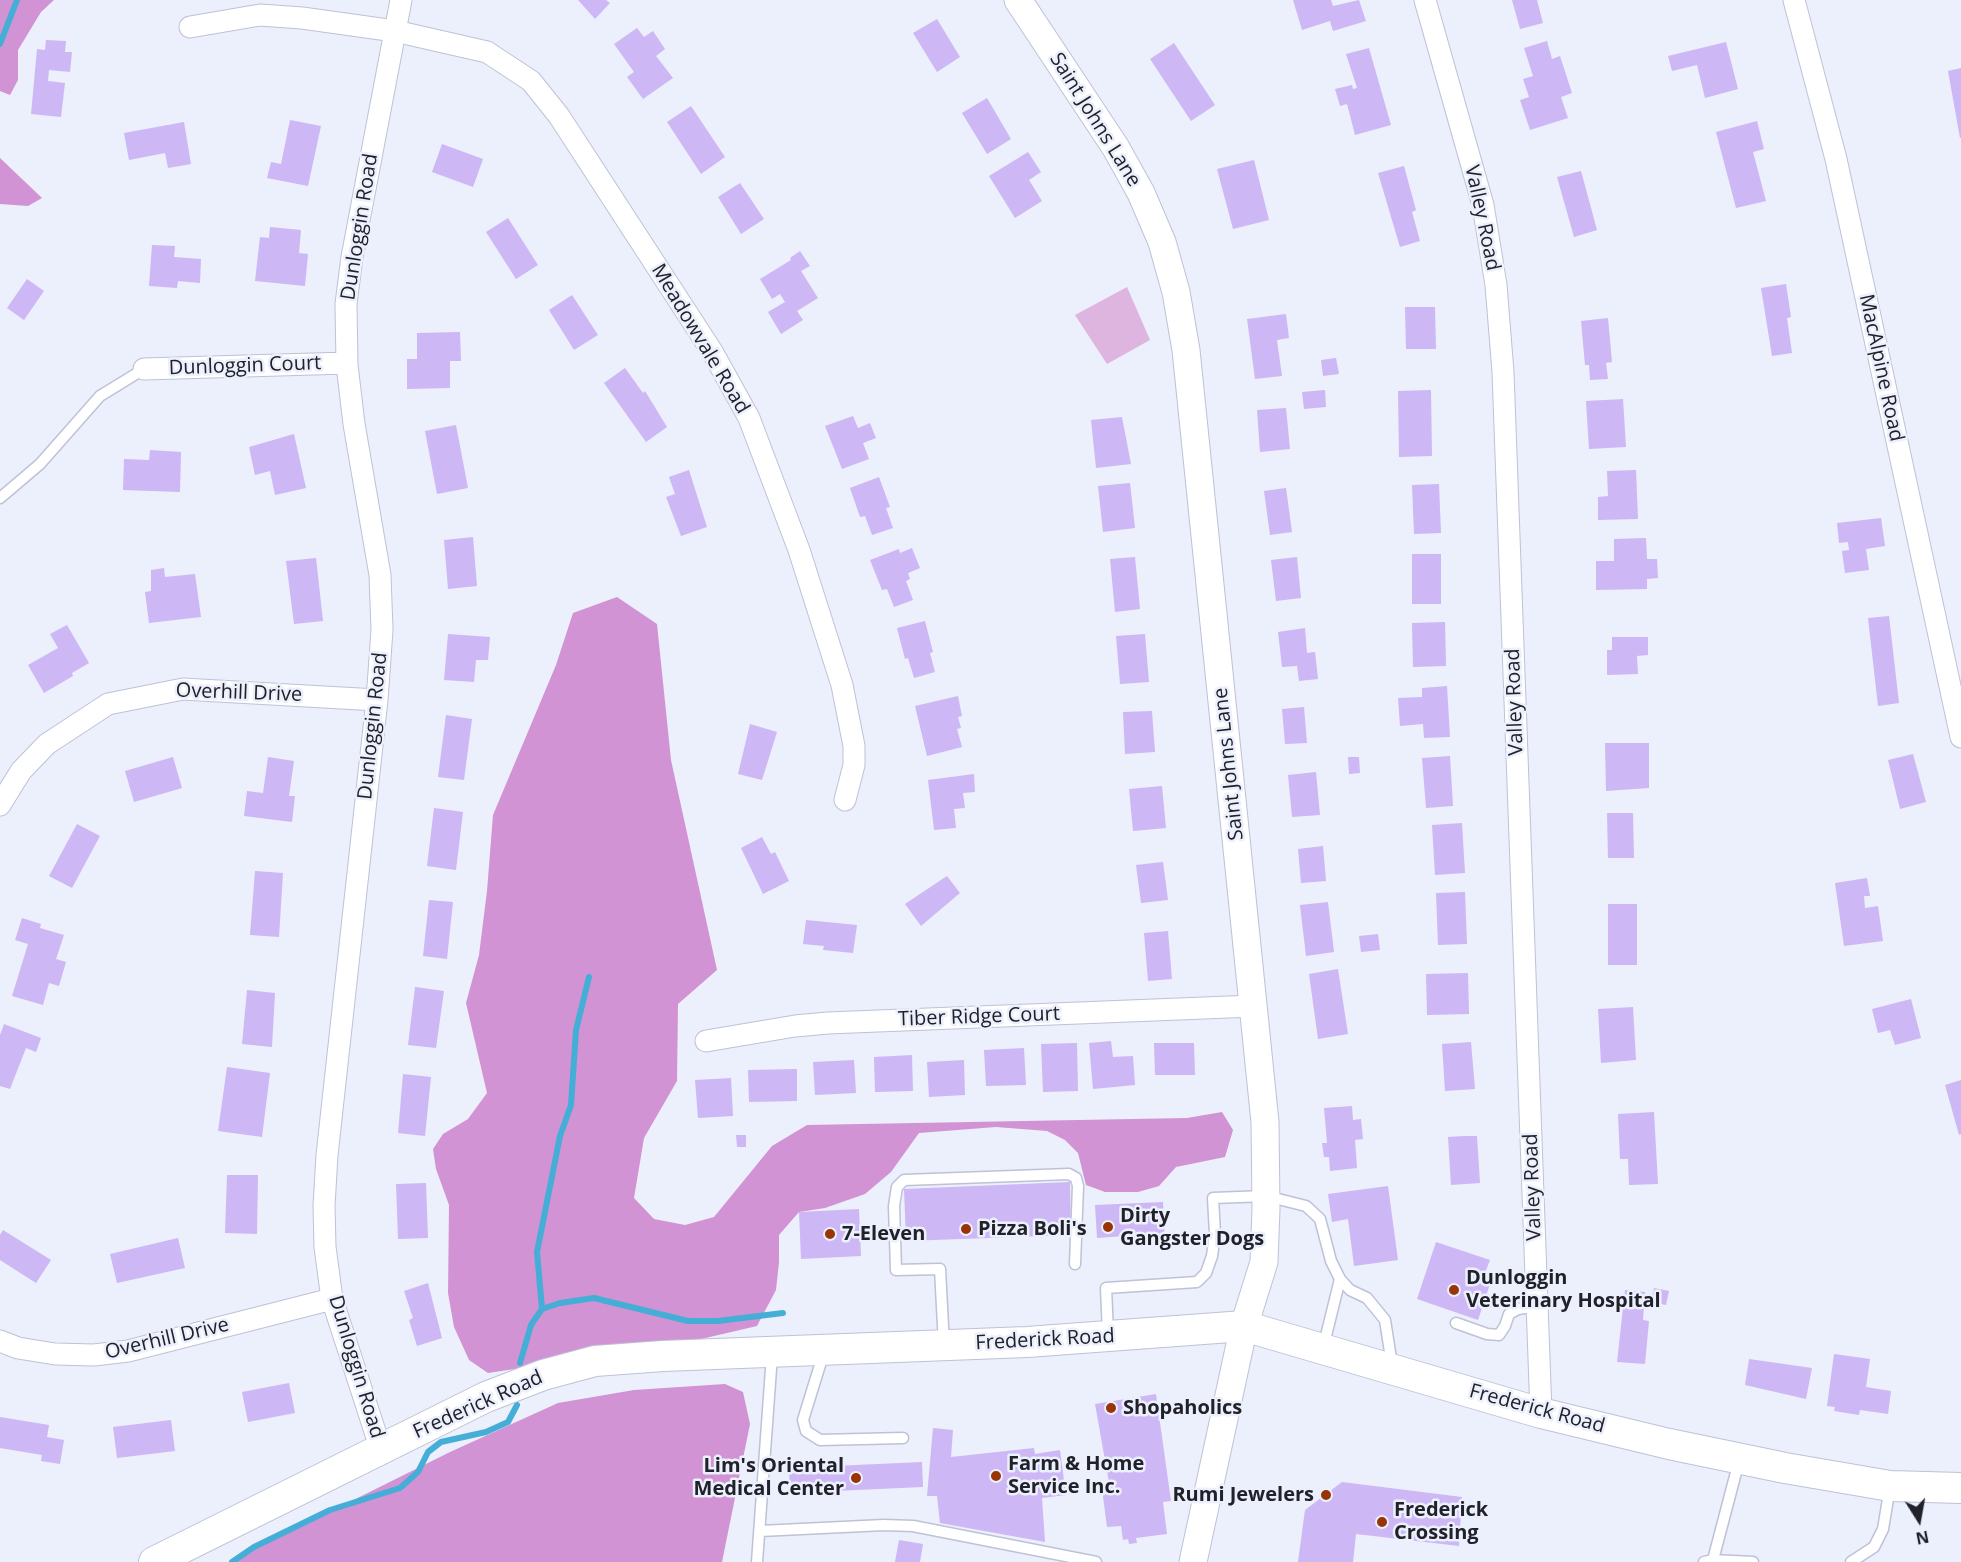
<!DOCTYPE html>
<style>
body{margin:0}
#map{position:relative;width:1961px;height:1562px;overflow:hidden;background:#eceffc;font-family:"Open Sans",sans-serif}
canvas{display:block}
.north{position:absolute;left:1889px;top:1490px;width:60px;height:60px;-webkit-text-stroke:4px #eceffc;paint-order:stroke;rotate:169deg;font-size:16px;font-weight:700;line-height:24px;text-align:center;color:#202129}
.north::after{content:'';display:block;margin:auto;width:21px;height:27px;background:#202129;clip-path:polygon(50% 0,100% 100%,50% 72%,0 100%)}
</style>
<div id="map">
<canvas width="1961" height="1562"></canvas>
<div class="north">N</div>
</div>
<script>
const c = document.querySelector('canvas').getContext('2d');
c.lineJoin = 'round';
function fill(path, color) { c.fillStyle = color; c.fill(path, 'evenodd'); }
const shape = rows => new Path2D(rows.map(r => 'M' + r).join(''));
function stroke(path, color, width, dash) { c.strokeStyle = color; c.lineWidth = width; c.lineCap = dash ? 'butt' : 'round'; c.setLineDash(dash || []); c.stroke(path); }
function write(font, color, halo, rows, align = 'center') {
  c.font = font + ' "Open Sans",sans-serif'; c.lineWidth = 5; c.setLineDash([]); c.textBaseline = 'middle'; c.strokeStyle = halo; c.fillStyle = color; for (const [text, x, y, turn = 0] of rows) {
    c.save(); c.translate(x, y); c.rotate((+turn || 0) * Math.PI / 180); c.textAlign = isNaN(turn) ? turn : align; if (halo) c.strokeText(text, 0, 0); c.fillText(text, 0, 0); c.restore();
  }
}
fill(shape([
 [1127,287,1150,340,1107,364,1075,315]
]), '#ddb5de');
fill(shape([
 [0,0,54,0,41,12,18,50,18,80,10,95,0,91],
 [0,158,42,198,28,206,0,204],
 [617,597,657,624,671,760,717,970,678,1004,677,1081,644,1138,634,1198,654,1219,685,1225,714,1217,772,1146,807,1125,1187,1118,1222,1112,1233,1130,1225,1157,1176,1167,1159,1186,1138,1192,1105,1192,1086,1185,1078,1153,1065,1140,1047,1131,996,1127,919,1133,891,1172,865,1194,825,1208,799,1212,779,1235,779,1262,776,1290,757,1326,684,1343,488,1373,469,1360,454,1327,448,1293,449,1205,436,1169,433,1149,443,1134,468,1119,487,1093,466,1003,479,955,487,891,493,815,556,665,573,613],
 [725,1384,743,1392,750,1424,722,1562,229,1562,450,1452,558,1403,634,1390]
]), '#d193d3');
stroke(shape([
 [0,44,17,0],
 [542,1309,537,1252,560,1136,571,1105,576,1030,589,977],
 [520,1363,531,1325,542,1309,560,1303,594,1298,688,1321,718,1321,783,1313],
 [232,1562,254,1547,330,1510,400,1488,418,1472,428,1452,441,1442,486,1432,508,1422,517,1405]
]), '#45aed6', 6);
fill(shape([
 [578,0,606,0,610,3,595,19],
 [1293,0,1331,0,1333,6,1359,0,1366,21,1333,31,1330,21,1302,30],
 [1512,0,1537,0,1543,23,1520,29],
 [937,19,960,57,937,72,913,33],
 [637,28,644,37,653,31,665,49,656,56,673,78,643,99,627,77,634,72,614,44],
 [46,40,66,41,65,52,72,52,70,72,49,70,48,81,65,83,61,117,31,114,37,49,45,50],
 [1547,41,1552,59,1560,56,1572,93,1561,97,1568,118,1530,130,1520,100,1529,97,1523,79,1533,76,1524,48],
 [1726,42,1738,89,1705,98,1697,65,1672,71,1668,56],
 [1174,43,1215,105,1191,121,1150,59],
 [1369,48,1391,125,1355,135,1347,104,1340,106,1335,89,1352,85,1353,89,1357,88,1346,54],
 [1961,68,1961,138,1960,138,1948,71],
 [987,98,1011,139,987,154,962,113],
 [691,106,725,157,701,174,667,122],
 [290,120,321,126,308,186,267,178,271,162,281,164],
 [1757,121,1764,149,1753,152,1766,201,1736,208,1716,132],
 [184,122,191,164,168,168,165,153,129,160,124,133],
 [442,144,483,159,473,187,432,172],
 [1028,152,1041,172,1029,180,1042,201,1015,218,989,176],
 [1254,160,1269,220,1233,229,1217,169],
 [1404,166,1416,210,1412,212,1420,241,1400,247,1378,173],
 [1581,171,1597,230,1574,237,1557,177],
 [740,183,764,219,741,234,718,197],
 [508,218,538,265,516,279,486,232],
 [270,227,301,230,299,253,308,254,305,286,255,281,260,237,269,238],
 [152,245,175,246,174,257,201,259,200,283,178,281,177,288,149,286],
 [800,251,810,266,801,271,818,298,797,311,803,320,781,334,768,312,785,302,780,294,772,299,760,279,791,260,790,258],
 [27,279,44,291,24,320,7,308],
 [1786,284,1791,317,1787,318,1792,353,1772,356,1761,288],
 [572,295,598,335,574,350,549,310],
 [1405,307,1435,307,1436,349,1406,349],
 [1286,314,1289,338,1277,340,1282,376,1255,379,1247,319],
 [1608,318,1612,362,1606,363,1608,379,1590,380,1589,365,1585,365,1581,321],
 [460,332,461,361,450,361,450,388,407,389,407,359,417,359,417,333],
 [1336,358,1339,374,1323,376,1321,360],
 [625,368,643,393,645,391,667,427,646,442,604,383],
 [1325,390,1326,407,1304,409,1302,392],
 [1431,390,1432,456,1399,457,1398,391],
 [1623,399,1626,447,1589,449,1586,401],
 [1286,408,1290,449,1260,452,1257,410],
 [853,416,858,428,870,423,876,438,863,443,869,459,842,469,825,426],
 [1122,417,1131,464,1096,468,1091,420],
 [456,425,468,488,437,494,425,431],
 [294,434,306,488,275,495,270,471,255,475,249,447],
 [150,450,181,452,180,492,123,490,124,459,149,460],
 [689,470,707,527,681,536,666,497,675,494,669,477],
 [1636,470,1638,519,1598,520,1598,497,1608,496,1607,471],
 [879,477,890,507,886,508,893,528,872,535,865,516,860,517,850,488],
 [1130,483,1135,528,1103,532,1098,486],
 [1439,484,1441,533,1414,534,1412,485],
 [1286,488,1292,532,1270,535,1264,491],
 [1881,518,1885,546,1866,549,1869,570,1845,573,1842,551,1849,550,1848,542,1839,543,1837,523],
 [473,537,477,586,448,589,444,540],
 [1646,538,1647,559,1657,559,1658,578,1647,579,1647,589,1596,590,1596,561,1614,561,1614,539],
 [912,548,920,568,908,573,910,579,906,581,913,600,894,607,887,589,882,590,870,560,899,549,900,553],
 [1412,554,1441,554,1441,604,1412,604],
 [1135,557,1140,609,1115,612,1110,559],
 [1297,557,1301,598,1276,601,1271,560],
 [316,558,323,621,294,624,286,561],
 [164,568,165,577,195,574,201,617,149,623,145,592,151,591,151,570],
 [1889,616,1899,703,1878,706,1868,618],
 [925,621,933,652,930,653,935,672,914,678,908,658,905,659,897,628],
 [1445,622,1446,666,1413,667,1412,623],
 [67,625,89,663,72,673,73,676,44,693,28,665,58,648,50,634],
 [1305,628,1307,653,1315,652,1318,679,1299,681,1297,666,1282,667,1278,632],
 [448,634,490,637,488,660,476,660,474,682,444,680],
 [1145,634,1149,682,1120,684,1116,636],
 [1612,637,1648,637,1648,655,1637,656,1638,674,1607,675,1607,650,1612,650],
 [1447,686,1450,737,1424,738,1423,724,1400,726,1398,698,1422,697,1422,688],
 [958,696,962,716,958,717,961,728,957,729,962,747,927,756,915,706],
 [1304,707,1307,743,1285,744,1282,709],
 [1152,711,1155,752,1125,754,1123,712],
 [446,715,472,719,464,780,438,777],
 [750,724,777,732,762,780,738,774],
 [1605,743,1649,743,1649,788,1606,791],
 [1913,754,1926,802,1900,809,1888,760],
 [1450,756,1453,806,1426,808,1422,758],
 [173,757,182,788,134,802,125,771],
 [268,757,294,761,289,796,295,796,292,822,244,816,247,791,263,793],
 [1348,757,1359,757,1360,773,1349,774],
 [1316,772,1320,815,1292,817,1288,775],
 [974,774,975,792,963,793,965,808,954,809,956,828,934,830,928,780],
 [1162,786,1166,828,1133,831,1129,789],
 [434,808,463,812,456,870,427,866],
 [1607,813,1633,813,1634,858,1608,858],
 [1462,823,1465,873,1435,875,1432,825],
 [77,824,100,836,72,888,49,876],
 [762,837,771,854,775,852,789,881,763,894,741,848],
 [1323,846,1326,881,1301,883,1298,849],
 [1163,862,1168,900,1141,903,1136,865],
 [255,871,283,873,279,937,250,935],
 [947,876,960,893,921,926,905,904],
 [1867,878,1870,896,1864,896,1865,908,1878,906,1883,941,1844,946,1835,883],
 [1465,892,1467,944,1438,945,1436,893],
 [429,900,453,902,447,959,423,956],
 [1328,902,1334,952,1306,956,1300,905],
 [1608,904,1637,904,1637,965,1608,965],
 [22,918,41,924,40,928,64,935,56,959,66,962,59,986,49,983,43,1005,12,996,28,944,15,940],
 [806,920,857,925,853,953,823,950,824,946,803,944],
 [1168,931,1172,979,1148,981,1144,933],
 [1378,934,1380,950,1361,952,1359,936],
 [1338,969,1348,1034,1318,1039,1309,974],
 [1468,973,1469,1014,1427,1015,1426,974],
 [415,987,444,991,436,1048,408,1045],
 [247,990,275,993,272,1047,242,1044],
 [1911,999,1921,1038,1895,1045,1890,1030,1878,1033,1872,1009],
 [1633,1007,1636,1060,1601,1063,1598,1009],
 [4,1024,41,1038,36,1052,26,1048,10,1089,0,1086,0,1035],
 [1111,1041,1113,1057,1133,1056,1135,1085,1093,1089,1089,1043],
 [1471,1042,1475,1089,1445,1091,1442,1044],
 [1077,1043,1078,1091,1043,1092,1041,1044],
 [1154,1043,1194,1043,1195,1075,1155,1075],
 [1024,1048,1026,1085,986,1086,984,1050],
 [912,1055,913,1091,875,1092,874,1057],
 [854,1060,856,1093,815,1095,813,1062],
 [964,1060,965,1095,929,1097,927,1062],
 [227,1067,270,1073,262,1137,218,1131],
 [797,1069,797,1101,749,1102,748,1070],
 [403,1074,431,1077,425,1136,398,1133],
 [731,1078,733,1116,698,1118,695,1080],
 [1961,1080,1961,1134,1959,1135,1945,1085],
 [1352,1106,1353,1120,1361,1119,1363,1139,1355,1140,1357,1168,1330,1171,1329,1157,1324,1157,1322,1143,1327,1143,1324,1108],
 [1654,1112,1658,1184,1629,1185,1628,1159,1620,1159,1618,1114],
 [736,1135,746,1135,746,1147,737,1147],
 [1464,1136,1477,1136,1480,1183,1451,1185,1448,1137],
 [227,1175,258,1175,257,1234,225,1233],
 [1070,1182,1071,1235,906,1241,904,1189],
 [426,1183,428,1238,398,1239,396,1184],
 [1388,1186,1398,1260,1354,1266,1348,1219,1332,1222,1328,1194],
 [1163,1202,1165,1243,1141,1245,1140,1235,1097,1238,1095,1205],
 [859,1209,861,1256,801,1259,799,1212],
 [3,1230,51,1260,36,1283,0,1260,0,1235],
 [178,1238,185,1268,117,1283,110,1254],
 [1436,1242,1490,1260,1483,1278,1491,1281,1478,1320,1417,1299],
 [428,1283,442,1338,417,1346,409,1320,413,1318,404,1291],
 [1654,1288,1669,1291,1666,1305,1651,1302],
 [1625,1290,1645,1292,1643,1320,1649,1321,1645,1364,1617,1362],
 [1834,1354,1870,1359,1866,1387,1891,1391,1888,1414,1860,1410,1859,1415,1834,1411,1835,1407,1827,1406],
 [1749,1359,1812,1368,1806,1399,1745,1385],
 [289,1383,295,1413,248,1422,242,1392],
 [1156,1394,1171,1501,1163,1502,1167,1534,1136,1538,1137,1543,1129,1544,1128,1539,1123,1540,1121,1526,1107,1527,1102,1489,1110,1488,1095,1404],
 [0,1417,49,1425,47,1437,64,1440,60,1464,41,1461,42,1455,0,1448],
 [171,1420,175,1451,117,1458,113,1427],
 [933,1428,953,1430,951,1457,1034,1448,1035,1454,1060,1450,1066,1495,1042,1498,1045,1542,940,1523,937,1496,927,1496],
 [922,1462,923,1487,790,1493,789,1468],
 [1342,1482,1462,1497,1459,1546,1356,1534,1353,1562,1298,1562,1305,1510],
 [899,1540,923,1544,920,1562,895,1562]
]), '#cdb7f5');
const service = shape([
 [0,498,40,464,100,396,144,369],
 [1456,1323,1487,1334,1499,1335,1505,1326,1509,1314,1518,1309,1538,1306],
 [1108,1333,1106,1288,1197,1282,1206,1273,1212,1256,1215,1234,1213,1198,1266,1196,1306,1206,1320,1219,1331,1261,1340,1279,1350,1290,1367,1298,1385,1320,1392,1365],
 [944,1345,940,1269,896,1270,894,1206,897,1187,904,1180,1069,1174,1076,1178,1078,1186,1075,1264],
 [1323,1348,1340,1279],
 [824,1352,803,1420,806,1431,820,1440,903,1438],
 [760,1531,884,1525,913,1526,1096,1562],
 [1713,1560,1739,1461],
 [757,1562,772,1355],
 [1704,1562,1713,1560,1753,1562],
 [1851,1562,1874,1547,1883,1529,1890,1487]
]);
const minor = shape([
 [1425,0,1483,205,1496,285,1503,372,1541,1413],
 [1794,0,1836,159,1961,737],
 [190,27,260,15,302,18,395,31,487,52,531,81,559,116,713,353,749,418,799,550,842,685,854,746,854,765,845,800],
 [144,369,347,363],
 [0,805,21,771,47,744,108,704,183,689,377,700],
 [706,1041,795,1026,828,1023,1254,1006],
 [0,1341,18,1348,55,1354,94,1355,128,1351,332,1299],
 [381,1450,332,1299,325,1247,324,1206,327,1155,377,700,382,630,380,575,354,424,347,365,346,304,352,257,401,0]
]);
const tertiary = shape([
 [1018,0,1116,148,1141,193,1162,242,1176,292,1186,350,1265,1122,1266,1209,1264,1262,1244,1326,1193,1562]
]);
const secondary = shape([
 [154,1562,486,1397,543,1375,595,1361,663,1356,1027,1342,1244,1326,1541,1413,1669,1444,1785,1468,1890,1486,1961,1488]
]);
stroke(service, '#bdc2d6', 13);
stroke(minor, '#bdc2d6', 23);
stroke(tertiary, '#bdc2d6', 29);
stroke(secondary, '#bdc2d6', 32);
stroke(service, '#fff', 10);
stroke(minor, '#fff', 21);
stroke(tertiary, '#fff', 27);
stroke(secondary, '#fff', 30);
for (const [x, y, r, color] of [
 [1108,1227,6,"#993406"],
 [966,1229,6,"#993406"],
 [830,1234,6,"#993406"],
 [1454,1290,6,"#993406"],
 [1111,1408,6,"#993406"],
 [996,1476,6,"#993406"],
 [856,1478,6,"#993406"],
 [1326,1495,6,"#993406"],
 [1382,1522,6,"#993406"]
]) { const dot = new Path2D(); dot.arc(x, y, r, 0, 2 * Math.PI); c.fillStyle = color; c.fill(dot); stroke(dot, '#eceffc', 2); }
write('20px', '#202129', '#eceffc', [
 ["Saint Johns Lane",1095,120,58],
 ["Valley Road",1482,218,78],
 ["Dunloggin Road",360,227,-81],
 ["Meadowvale Road",700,339,59],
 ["Dunloggin Court",245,366,-2],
 ["MacAlpine Road",1881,368,78],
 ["Overhill Drive",239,693,2],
 ["Valley Road",1515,702,-92],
 ["Dunloggin Road",373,726,-84],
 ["Saint Johns Lane",1229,764,-96],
 ["Tiber Ridge Court",979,1017,-2],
 ["Valley Road",1533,1187,-92],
 ["Overhill Drive",167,1339,-13],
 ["Frederick Road",1045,1340,-3],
 ["Dunloggin Road",356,1367,73],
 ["Frederick Road",478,1405,-24],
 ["Frederick Road",1537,1409,15]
]);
write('bold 20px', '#202129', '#eceffc', [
 ["Dirty",1120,1216],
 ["Gangster Dogs",1120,1239],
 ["Pizza Boli's",978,1229],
 ["7-Eleven",842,1234],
 ["Dunloggin",1466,1278],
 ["Veterinary Hospital",1466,1301],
 ["Shopaholics",1123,1408],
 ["Farm & Home",1008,1464],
 ["Service Inc.",1008,1487],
 ["Lim's Oriental",844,1466,"right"],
 ["Medical Center",844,1489,"right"],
 ["Rumi Jewelers",1314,1495,"right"],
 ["Frederick",1394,1510],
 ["Crossing",1394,1533]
], 'left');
</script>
